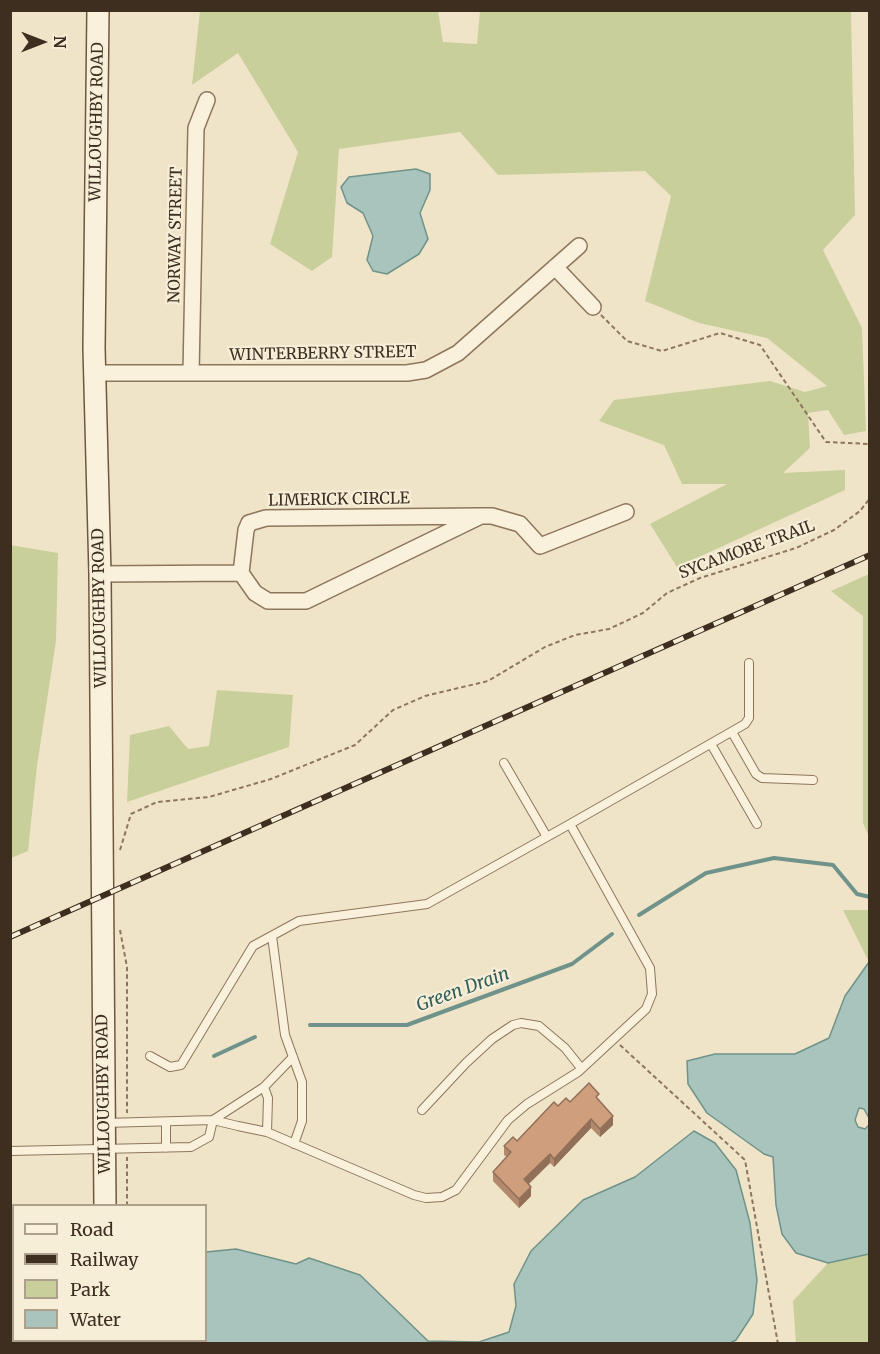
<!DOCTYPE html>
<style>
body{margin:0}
#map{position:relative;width:880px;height:1354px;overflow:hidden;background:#f0e4c8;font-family:Merriweather,serif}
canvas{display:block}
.frame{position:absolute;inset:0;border:12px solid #3d2e20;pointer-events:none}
.legend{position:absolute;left:12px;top:1204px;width:195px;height:138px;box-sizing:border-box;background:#f7eed8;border:2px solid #ada18e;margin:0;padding:8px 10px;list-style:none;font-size:18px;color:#3d2e20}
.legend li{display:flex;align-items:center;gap:12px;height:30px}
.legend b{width:30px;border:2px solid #ada18e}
.north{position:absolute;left:12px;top:12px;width:60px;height:60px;-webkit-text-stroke:4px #f7eed8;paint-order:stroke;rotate:90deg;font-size:16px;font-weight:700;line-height:24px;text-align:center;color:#3d2e20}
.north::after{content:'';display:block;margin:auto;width:21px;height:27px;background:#3d2e20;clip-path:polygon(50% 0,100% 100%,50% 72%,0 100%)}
</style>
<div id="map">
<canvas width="880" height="1354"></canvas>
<div class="frame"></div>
<ul class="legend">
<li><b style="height:8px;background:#faf1dc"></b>Road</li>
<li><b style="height:8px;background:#3d2e20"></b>Railway</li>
<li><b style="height:16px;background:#c9cf9b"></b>Park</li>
<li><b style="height:16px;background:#a9c4bc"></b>Water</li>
</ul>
<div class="north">N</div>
</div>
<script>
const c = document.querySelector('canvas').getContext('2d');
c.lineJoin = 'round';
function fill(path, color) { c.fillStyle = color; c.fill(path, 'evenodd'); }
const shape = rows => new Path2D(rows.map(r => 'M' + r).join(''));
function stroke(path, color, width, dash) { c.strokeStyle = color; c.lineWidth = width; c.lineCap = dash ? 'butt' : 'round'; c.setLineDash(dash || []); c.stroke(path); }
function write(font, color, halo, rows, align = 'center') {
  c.font = font + ' Merriweather,serif'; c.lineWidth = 4.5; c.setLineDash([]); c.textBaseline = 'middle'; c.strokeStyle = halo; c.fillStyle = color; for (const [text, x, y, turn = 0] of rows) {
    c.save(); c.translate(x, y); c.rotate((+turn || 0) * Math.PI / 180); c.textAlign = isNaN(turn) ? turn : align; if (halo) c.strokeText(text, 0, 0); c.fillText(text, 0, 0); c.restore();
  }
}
fill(shape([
 [200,11,438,11,443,42,477,44,480,11,851,11,855,215,823,250,862,328,866,431,844,435,828,410,808,413,810,448,783,473,845,470,845,490,677,567,650,524,727,484,682,484,664,445,599,421,614,400,770,381,805,392,827,386,767,338,699,323,645,301,671,196,645,171,498,175,460,132,339,149,332,257,312,271,270,244,298,152,238,53,192,85],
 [10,545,58,553,56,641,37,766,28,851,11,858],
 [869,574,869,837,863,823,863,616,831,591],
 [217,690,293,695,289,747,127,802,130,735,169,726,188,749,209,746],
 [843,910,869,910,869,962],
 [869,1254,869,1343,796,1343,793,1301,828,1263]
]), '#c9cf9b');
fill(shape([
 [10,1249,14,1249,14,1340,81,1340,81,1343,11,1343]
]), '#bfc49a');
const water = shape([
 [416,169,430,174,430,190,420,213,428,239,419,254,387,274,373,271,367,260,373,236,363,213,347,203,341,187,349,177,416,169],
 [869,962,869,1118,864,1109,859,1108,855,1120,858,1127,865,1129,869,1125,869,1254,828,1263,796,1253,782,1234,776,1205,773,1157,764,1154,707,1113,688,1084,687,1061,715,1054,795,1054,829,1038,845,996,869,962],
 [694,1131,715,1143,736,1170,750,1223,757,1280,753,1314,736,1340,730,1343,147,1343,147,1341,206,1340,206,1252,236,1249,296,1264,309,1258,360,1275,428,1341,479,1342,509,1332,516,1306,514,1284,531,1251,583,1200,635,1177,694,1131]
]);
fill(water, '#a9c4bc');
stroke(water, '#6f938a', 1.5);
stroke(shape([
 [639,915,706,873,774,858,833,865,857,894,870,897],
 [310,1025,407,1025,572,964,612,934],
 [214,1056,255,1037]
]), '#6f938a', 4);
const lane = shape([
 [732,732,756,774,762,778,813,780],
 [711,744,757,824],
 [504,763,547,837],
 [570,824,745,724,749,718,749,663],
 [272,936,285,1035,302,1082,302,1121,294,1144],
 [264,1087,268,1098,267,1132],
 [422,1110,466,1063,492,1039,513,1025,521,1023,539,1026,565,1048,581,1068],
 [166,1122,166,1148],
 [105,1123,213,1120,238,1126,267,1132,414,1195,426,1198,442,1197,456,1190,508,1120,527,1104,578,1072,646,1009,652,994,650,968,570,824,427,904,299,921,253,946,181,1065,170,1067,150,1056],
 [10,1151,191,1147,209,1137,213,1120,264,1087,293,1057]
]);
const street = shape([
 [555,267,593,307],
 [95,373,407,373,426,370,458,353,579,246],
 [191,373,196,128,207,100],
 [481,516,306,601,268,601,255,593,241,573,246,530,249,523,266,518,374,517,481,516,492,516,520,524,540,546,626,512],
 [100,574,241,573]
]);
const secondary = shape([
 [98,10,94,348,100,574,105,1206],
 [107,1340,107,1344]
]);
stroke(lane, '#8d765c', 10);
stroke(street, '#8d765c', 18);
stroke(secondary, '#6f573f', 24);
stroke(shape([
 [601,315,627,341,662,351,720,333,760,345,826,442,870,444],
 [120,850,131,814,157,802,209,797,271,779,355,745,393,710,425,696,488,681,545,647,575,635,609,629,643,613,667,593,700,578,796,548,834,530,860,511,870,498],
 [120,930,127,967,127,1113],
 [620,1045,745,1160,778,1344],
 [127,1206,127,1157]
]), '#8d765c', 2, [4.5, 3]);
stroke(lane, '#faf1dc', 8);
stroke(street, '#faf1dc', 15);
stroke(secondary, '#faf1dc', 21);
const rail = shape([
 [10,937,870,555]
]);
stroke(rail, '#3d2e20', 6);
stroke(rail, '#f7eed8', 4, [11]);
fill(shape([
 [599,1101,613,1125,600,1137,591,1128,554,1167,550,1163,529,1184,531,1196,519,1208,493,1181,493,1172,507,1157,504,1155,504,1146,517,1141,558,1106,570,1102]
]), '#b2896c');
fill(shape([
 [613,1116,613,1125,600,1137,600,1129],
 [591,1119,591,1128,554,1167,554,1159],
 [550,1154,550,1163,524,1188,524,1179],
 [531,1187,531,1196,519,1208,519,1199]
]), '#916f58');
const building = shape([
 [589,1083,599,1094,596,1097,613,1116,600,1129,591,1119,554,1159,550,1154,524,1179,531,1187,519,1199,493,1172,511,1152,504,1146,513,1137,517,1141,554,1102,558,1106,566,1098,570,1102,589,1083]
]);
fill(building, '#cf9f7d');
stroke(building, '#916f58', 1.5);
write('16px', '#3d2e20', '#f7eed8', [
 ["WILLOUGHBY ROAD",97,122,-89],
 ["NORWAY STREET",176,235,-89],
 ["WINTERBERRY STREET",323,354,-1],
 ["LIMERICK CIRCLE",339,500,-1],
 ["SYCAMORE TRAIL",747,550,-20],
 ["WILLOUGHBY ROAD",100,608,-91],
 ["WILLOUGHBY ROAD",104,1094,-91]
]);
write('italic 18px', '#2f5d5a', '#f7eed8', [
 ["Green Drain",463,990,-20]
]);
</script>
